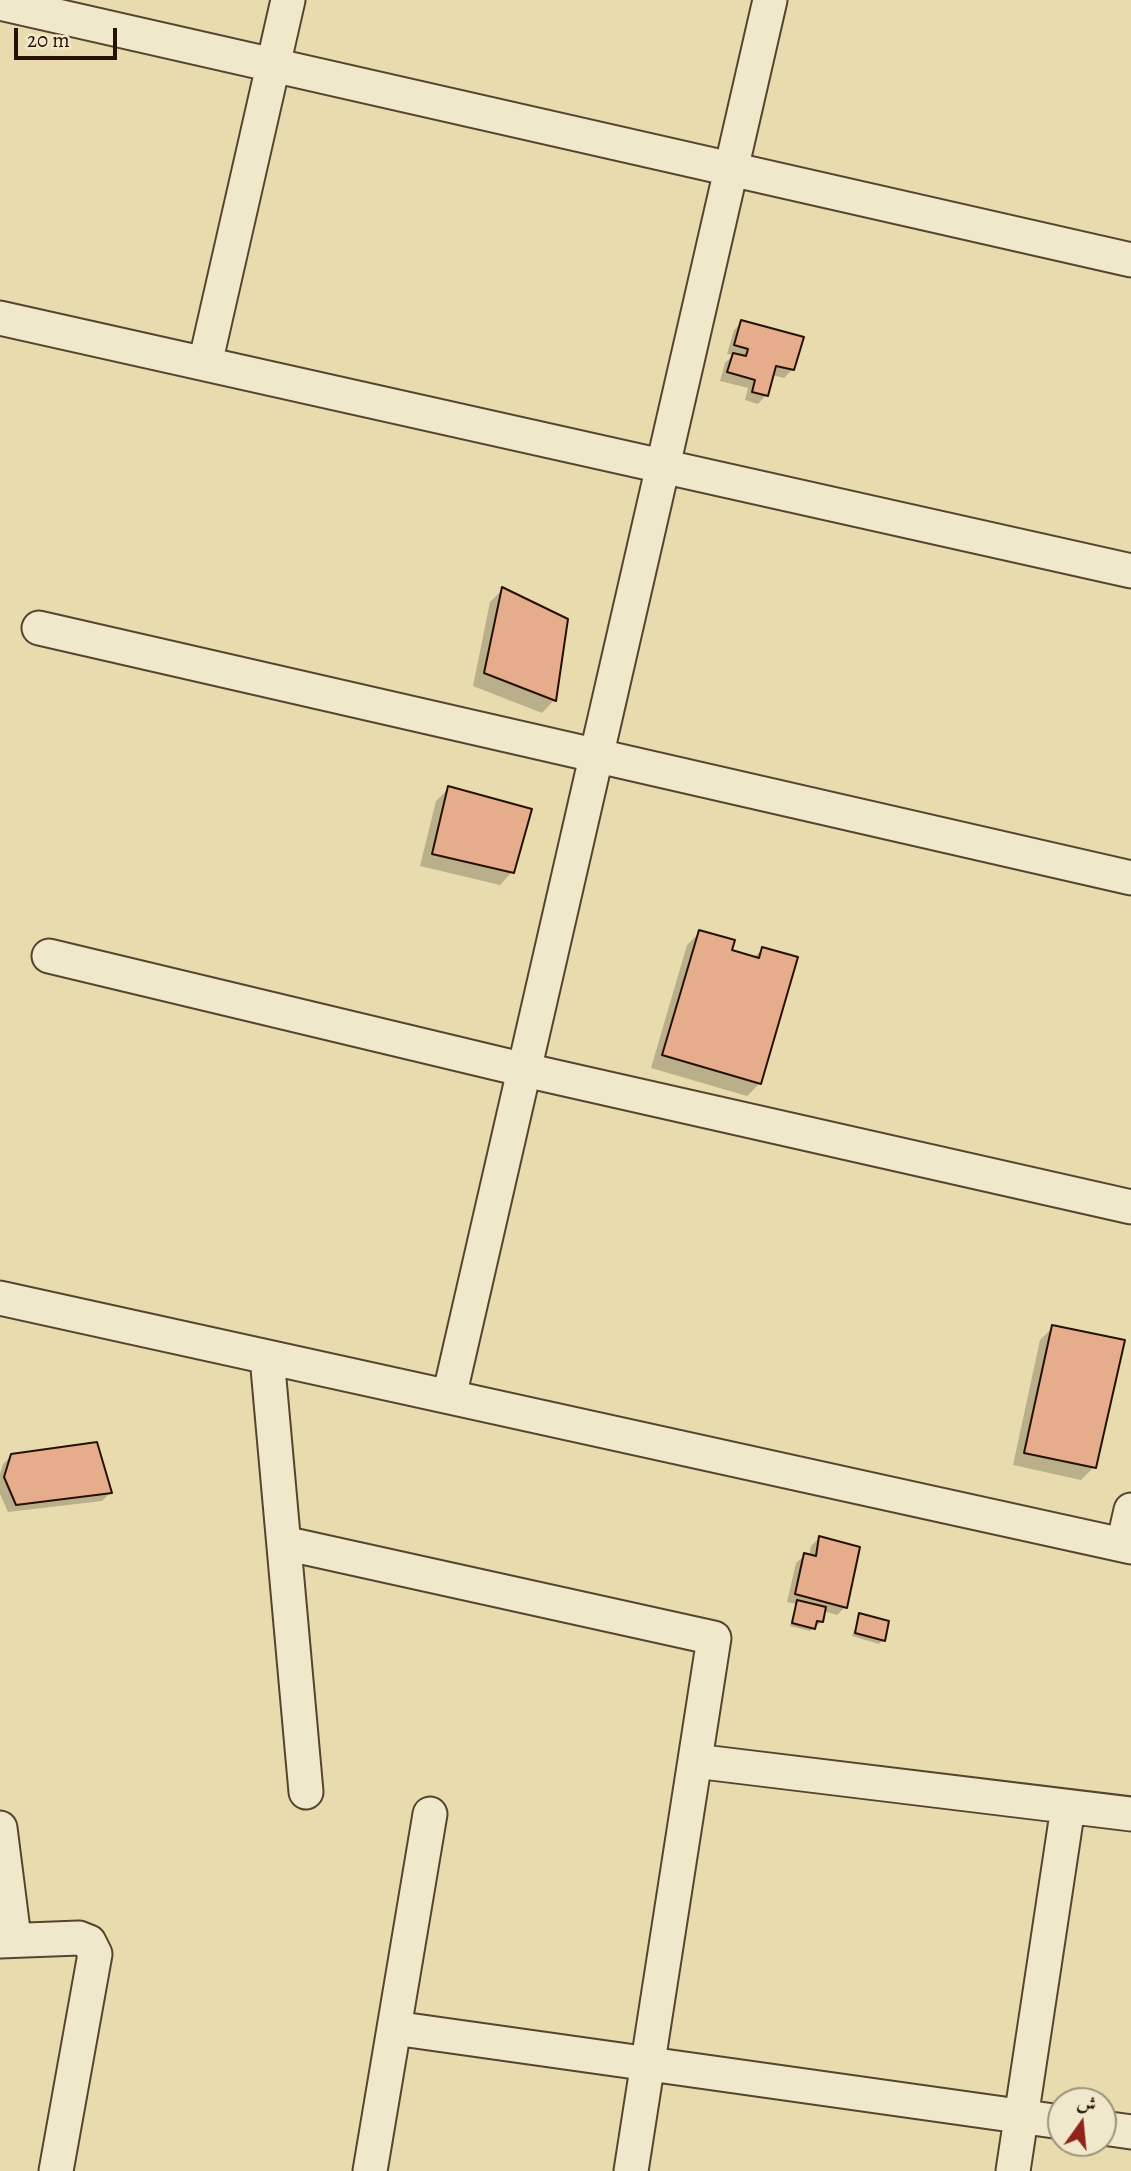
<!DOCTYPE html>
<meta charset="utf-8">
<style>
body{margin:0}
#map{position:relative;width:1131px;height:2171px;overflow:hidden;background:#e8dbad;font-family:Alegreya,Amiri,serif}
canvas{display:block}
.north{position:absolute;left:1047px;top:2087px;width:70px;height:70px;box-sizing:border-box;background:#f0e8ca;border:2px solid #a0927c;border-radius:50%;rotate:15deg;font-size:19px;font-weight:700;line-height:28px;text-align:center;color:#271106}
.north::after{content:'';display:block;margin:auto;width:24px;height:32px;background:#8f2418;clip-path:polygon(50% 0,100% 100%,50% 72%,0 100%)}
.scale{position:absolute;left:14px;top:28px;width:103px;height:32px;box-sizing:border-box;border:4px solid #271106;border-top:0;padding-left:9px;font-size:21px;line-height:24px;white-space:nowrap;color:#271106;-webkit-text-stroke:5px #f0e8ca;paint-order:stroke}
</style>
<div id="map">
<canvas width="1131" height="2171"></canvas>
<div class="north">ش</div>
<div class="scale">20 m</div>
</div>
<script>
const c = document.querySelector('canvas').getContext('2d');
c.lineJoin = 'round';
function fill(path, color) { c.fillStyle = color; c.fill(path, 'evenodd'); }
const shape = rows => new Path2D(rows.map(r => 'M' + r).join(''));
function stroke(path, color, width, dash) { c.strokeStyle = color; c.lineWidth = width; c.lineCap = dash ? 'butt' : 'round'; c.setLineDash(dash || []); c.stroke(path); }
fill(shape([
 [742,322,793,369,784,378,772,375,766,395,758,404,745,400,748,388,720,381,725,363,733,355,727,354,734,330],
 [503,589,566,620,554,700,542,713,473,686,490,602],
 [449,788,512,872,500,885,420,866,436,801],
 [700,932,730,951,753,958,763,949,760,1083,747,1096,651,1068,687,945],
 [1053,1327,1094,1467,1081,1480,1013,1465,1040,1340],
 [12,1455,110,1493,102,1501,8,1512,0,1494,0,1474,3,1464],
 [819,1538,845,1607,837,1615,823,1611,821,1622,810,1631,790,1626,796,1604,787,1602,796,1563,805,1555,809,1556,811,1546],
 [860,1615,883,1640,879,1644,852,1636]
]), '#0003');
const building = shape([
 [741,320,804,337,794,370,776,366,768,396,752,392,755,380,727,372,733,353,746,356,748,349,734,345,741,320],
 [502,587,568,619,556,701,484,673,502,587],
 [448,786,532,809,514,873,432,854,448,786],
 [699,930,735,940,732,950,759,958,762,947,798,957,761,1084,662,1055,699,930],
 [1052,1325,1125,1340,1096,1468,1024,1453,1052,1325],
 [97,1442,112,1493,16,1505,4,1477,11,1454,97,1442],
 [819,1536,860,1547,847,1608,795,1594,804,1553,816,1556,819,1536],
 [797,1600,826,1607,823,1622,817,1621,815,1629,792,1623,797,1600],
 [859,1613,889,1621,885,1641,855,1633,859,1613]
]);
fill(building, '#e6ad8c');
stroke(building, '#271106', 2);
const minor = shape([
 [0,3,1131,260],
 [0,318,1131,571],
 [205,364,288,0],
 [39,628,1131,878],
 [49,956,525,1070,1131,1207],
 [0,1298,1131,1547],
 [267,1357,306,1792],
 [449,1397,770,0],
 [284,1543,714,1638,631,2171],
 [1123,1545,1131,1510],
 [695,1761,1131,1814],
 [0,1828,14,1938],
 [0,1941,79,1938,89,1942,95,1954,56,2171],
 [394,2028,1061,2122],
 [1103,2128,1131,2132],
 [370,2171,430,1814],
 [1013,2171,1068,1807]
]);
stroke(minor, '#574430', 37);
stroke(minor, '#f0e8ca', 33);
</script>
